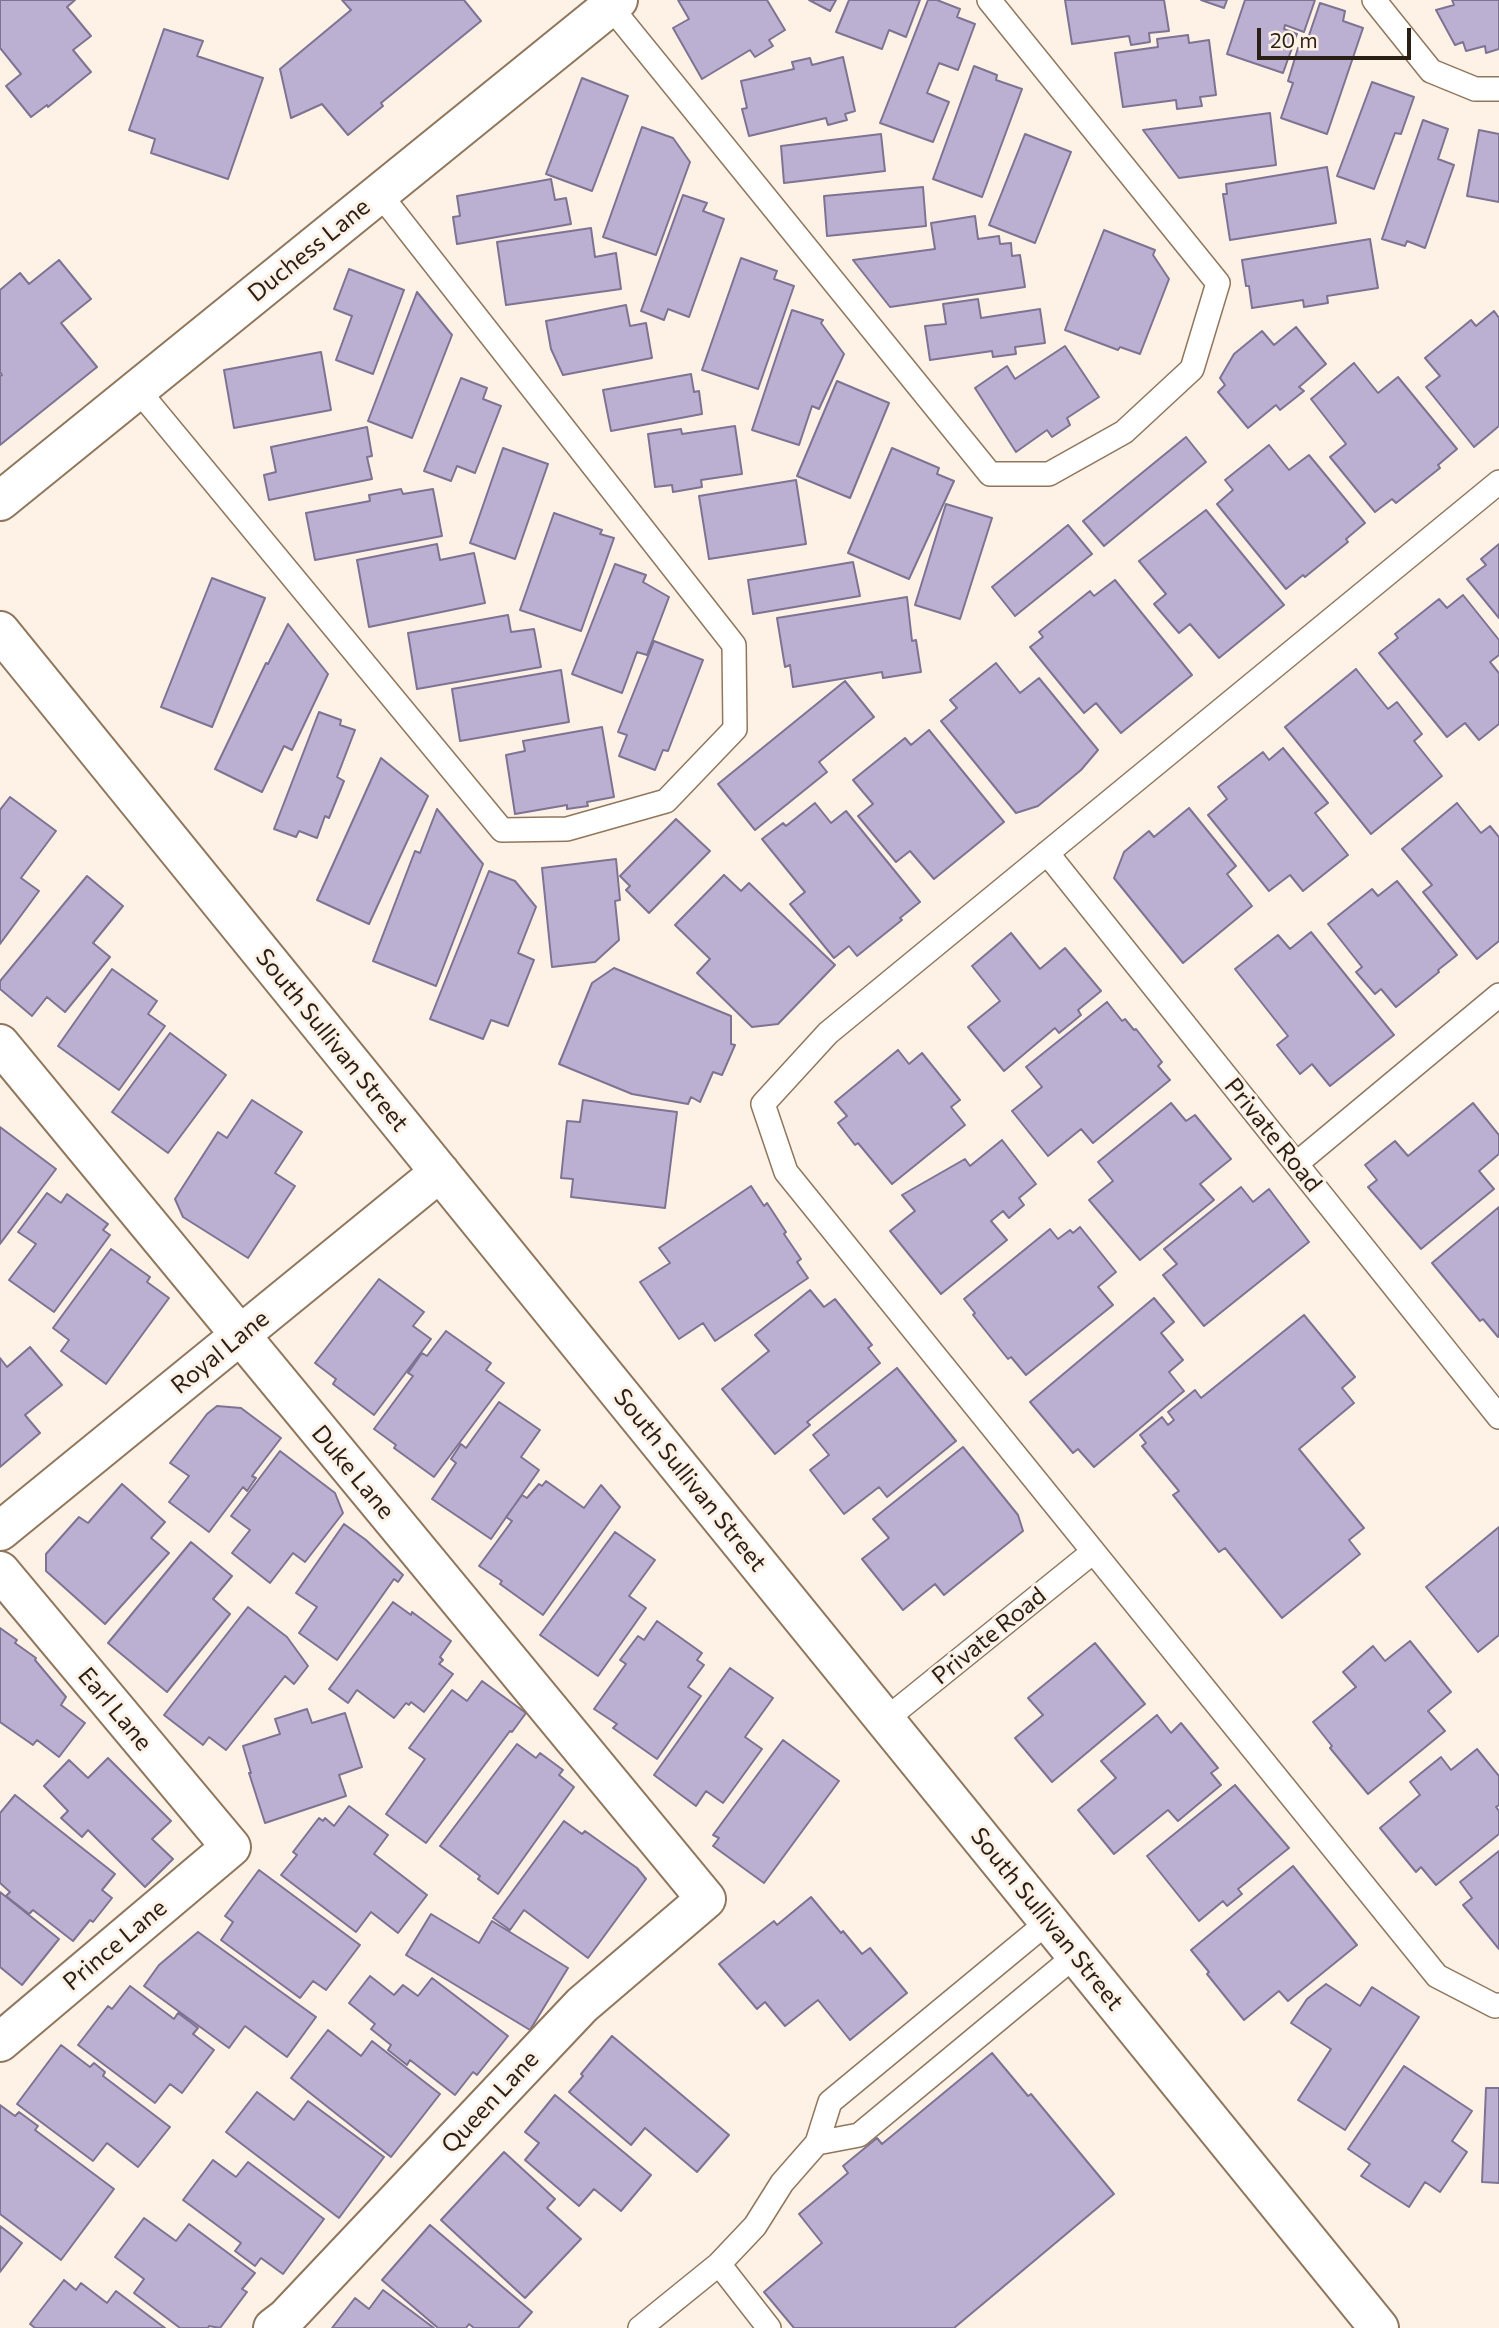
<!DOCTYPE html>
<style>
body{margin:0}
#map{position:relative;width:1499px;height:2328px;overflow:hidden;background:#fef2e7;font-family:Commissioner,sans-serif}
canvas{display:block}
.scale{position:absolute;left:1257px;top:28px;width:154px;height:32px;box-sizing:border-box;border:4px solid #2a1f15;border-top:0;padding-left:9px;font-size:21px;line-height:24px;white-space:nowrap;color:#2a1f15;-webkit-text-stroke:5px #fef2e7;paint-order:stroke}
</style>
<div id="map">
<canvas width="1499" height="2328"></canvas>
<div class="scale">20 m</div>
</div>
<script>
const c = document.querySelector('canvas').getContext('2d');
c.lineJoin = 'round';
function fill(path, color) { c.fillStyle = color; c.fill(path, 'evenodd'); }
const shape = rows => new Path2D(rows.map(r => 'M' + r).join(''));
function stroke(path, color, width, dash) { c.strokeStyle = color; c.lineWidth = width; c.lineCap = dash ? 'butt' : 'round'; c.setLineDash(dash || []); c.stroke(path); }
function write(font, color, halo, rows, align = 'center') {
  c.font = font + ' Commissioner,sans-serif'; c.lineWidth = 6; c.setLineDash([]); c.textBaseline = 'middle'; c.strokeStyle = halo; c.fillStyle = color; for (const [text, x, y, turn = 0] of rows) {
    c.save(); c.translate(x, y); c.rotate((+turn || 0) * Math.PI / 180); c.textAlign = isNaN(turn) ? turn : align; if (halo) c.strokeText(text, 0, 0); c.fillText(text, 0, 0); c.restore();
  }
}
const building = shape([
 [0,0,75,0,67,7,91,36,73,50,91,72,48,107,47,105,31,117,6,86,21,74,0,48,0,0],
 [342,0,464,0,481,21,381,103,383,106,348,135,322,104,291,118,280,69,351,10,342,0],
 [678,0,767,0,785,30,769,40,773,46,755,57,750,50,702,79,673,28,689,19,678,0],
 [809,0,836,0,830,11,809,0],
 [849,0,920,0,906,37,889,30,882,49,836,32,849,0],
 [928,0,937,0,960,9,957,17,975,24,958,70,939,63,927,93,949,102,933,142,880,123,928,0],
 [1065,0,1164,0,1169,31,1149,33,1150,42,1131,45,1129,36,1072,44,1065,0],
 [1201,0,1227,0,1224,8,1201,0],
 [1245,0,1315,0,1304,32,1285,25,1284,29,1297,34,1283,73,1227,54,1245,0],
 [1452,0,1499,0,1499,49,1486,53,1485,46,1466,51,1463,42,1455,45,1436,10,1454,5,1452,0],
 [1320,3,1345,11,1343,21,1363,28,1327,134,1281,118,1293,83,1288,81,1298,48,1304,50,1320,3],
 [164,29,203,41,197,56,263,78,228,179,151,153,155,139,129,130,164,29],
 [1188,35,1189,43,1209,40,1216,95,1200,97,1202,106,1177,109,1176,100,1123,107,1115,53,1158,47,1157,39,1188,35],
 [843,57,855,111,845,114,847,120,828,125,826,118,749,136,742,109,747,108,741,81,794,69,792,62,810,58,812,65,843,57],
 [974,66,997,75,996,80,1022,89,982,197,933,179,974,66],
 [582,78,628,96,592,191,546,174,582,78],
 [1372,82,1414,97,1401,134,1395,133,1374,189,1337,176,1372,82],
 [1270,113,1276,165,1179,178,1143,130,1270,113],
 [1423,120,1448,129,1438,159,1454,165,1425,248,1407,241,1405,246,1382,239,1423,120],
 [642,127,673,138,690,162,656,255,603,237,642,127],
 [1479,130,1499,134,1499,202,1467,196,1479,130],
 [881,134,885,171,784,183,781,146,881,134],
 [1025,134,1071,152,1035,243,989,225,1025,134],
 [1327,167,1336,223,1230,240,1223,194,1227,194,1226,184,1327,167],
 [551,179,555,200,566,198,571,224,457,244,453,217,460,216,457,196,551,179],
 [923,187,926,226,827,236,824,196,923,187],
 [683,195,707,203,703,211,724,219,689,317,668,309,664,320,641,311,683,195],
 [975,216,978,239,999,236,1000,244,1011,243,1012,256,1020,255,1025,287,890,307,853,260,935,249,931,223,975,216],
 [591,228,595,257,616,253,621,289,506,305,497,242,591,228],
 [1104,230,1155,250,1153,255,1169,279,1140,354,1120,347,1118,350,1065,330,1104,230],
 [1370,239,1378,288,1327,296,1328,303,1304,307,1303,300,1252,308,1249,286,1246,286,1242,260,1370,239],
 [741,258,777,271,774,279,794,286,758,389,702,370,741,258],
 [59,260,91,299,61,323,97,367,0,445,0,376,2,375,0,372,0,290,20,273,29,284,59,260],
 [349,269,404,290,373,374,336,360,352,316,334,309,349,269],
 [417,292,452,335,412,438,368,421,417,292],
 [978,299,981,318,1040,309,1045,343,1015,347,1016,354,993,357,992,351,930,360,925,326,946,324,943,304,978,299],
 [626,305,630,326,646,323,652,358,563,375,551,349,546,321,626,305],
 [792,310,823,320,821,323,844,354,819,409,812,406,799,445,752,430,792,310],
 [1494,311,1499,318,1499,426,1474,447,1426,387,1440,376,1425,358,1471,320,1476,326,1494,311],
 [1296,327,1326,364,1299,387,1304,391,1280,410,1276,405,1248,428,1218,392,1225,385,1220,378,1234,354,1262,331,1274,345,1296,327],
 [1065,346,1099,397,1067,418,1070,425,1052,437,1047,430,1016,452,975,388,1007,366,1015,379,1065,346],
 [321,352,331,410,234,428,224,370,321,352],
 [1354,363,1378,393,1398,377,1457,449,1438,465,1440,468,1396,503,1392,499,1375,512,1330,457,1346,444,1311,399,1354,363],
 [691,374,694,392,699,391,702,414,611,431,603,390,691,374],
 [461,378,487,388,483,399,501,406,475,473,457,466,451,481,424,471,461,378],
 [837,381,889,403,850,498,797,476,837,381],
 [735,426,742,474,701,480,702,487,673,492,672,485,655,487,648,434,681,429,682,434,735,426],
 [367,427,372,456,367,457,372,479,269,500,264,475,276,472,271,447,367,427],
 [1186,437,1206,462,1104,546,1083,521,1186,437],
 [1269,445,1289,470,1309,455,1365,523,1346,539,1348,542,1305,577,1303,575,1286,589,1217,504,1233,490,1225,480,1269,445],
 [503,448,548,464,515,559,470,543,503,448],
 [892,448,939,468,937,474,954,481,909,579,848,553,892,448],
 [796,480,806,544,709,559,699,496,796,480],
 [401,489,403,494,433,489,442,536,315,560,306,513,370,501,369,495,401,489],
 [946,504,992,518,960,619,915,605,946,504],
 [1206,510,1284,605,1219,658,1190,624,1179,633,1154,604,1166,594,1139,561,1206,510],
 [554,513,602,530,600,534,614,538,581,631,520,610,554,513],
 [1068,525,1092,554,1015,616,992,587,1068,525],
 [437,544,440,560,474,553,485,603,369,627,357,560,437,544],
 [1499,544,1499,618,1467,579,1486,565,1481,559,1499,544],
 [853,562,860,596,753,614,748,580,853,562],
 [615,564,646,575,643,582,669,597,647,655,637,652,622,693,572,674,615,564],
 [212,578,265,598,212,727,161,707,212,578],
 [1115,580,1192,675,1121,733,1096,703,1084,713,1030,647,1043,637,1039,632,1090,591,1094,596,1115,580],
 [1463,595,1499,640,1499,655,1490,662,1499,673,1499,724,1479,740,1465,723,1447,737,1379,653,1398,638,1395,634,1439,599,1447,608,1463,595],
 [907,597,912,641,916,640,921,672,883,678,882,672,793,687,790,665,785,667,777,618,907,597],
 [508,615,511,632,534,629,541,667,417,689,408,633,508,615],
 [288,624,328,674,292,750,284,746,262,792,215,769,266,663,268,664,288,624],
 [654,641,703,660,668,751,663,750,655,770,619,756,627,735,618,732,654,641],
 [996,663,1020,693,1039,678,1098,750,1081,770,1038,806,1016,813,941,721,957,708,950,700,996,663],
 [1356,669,1388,709,1397,702,1422,734,1414,741,1442,776,1371,834,1285,727,1356,669],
 [561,670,569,722,460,741,452,689,561,670],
 [845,681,874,717,819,762,827,772,755,830,718,784,845,681],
 [319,712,341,720,340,725,355,730,337,777,344,781,329,818,325,816,317,838,299,831,296,837,274,829,319,712],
 [602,727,614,797,587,802,588,806,567,809,567,805,515,814,506,755,525,751,523,741,602,727],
 [929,730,1004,822,934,879,910,851,896,862,858,816,873,804,853,780,905,738,911,745,929,730],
 [1283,748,1328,803,1315,813,1348,855,1303,891,1290,875,1269,891,1208,815,1227,799,1218,787,1263,752,1269,760,1283,748],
 [381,758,428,796,369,924,317,900,381,758],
 [10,797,56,831,21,878,39,891,0,944,0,810,10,797],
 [815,803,831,823,846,811,920,902,900,918,902,920,857,956,849,946,834,958,790,904,805,892,762,839,783,823,786,826,815,803],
 [1457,803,1481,833,1490,826,1499,837,1499,941,1477,959,1423,892,1432,885,1402,849,1457,803],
 [1189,808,1236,866,1227,874,1252,906,1183,963,1114,878,1124,852,1149,831,1154,837,1189,808],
 [437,809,483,864,436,986,373,961,415,851,420,853,437,809],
 [676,819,710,851,649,913,626,890,630,886,620,876,676,819],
 [616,859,620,900,615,901,619,940,595,962,552,967,542,868,616,859],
 [489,871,515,881,536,907,518,953,534,960,508,1026,491,1020,483,1039,430,1019,489,871],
 [724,875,741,891,749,883,835,965,778,1024,752,1027,697,973,710,959,675,925,724,875],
 [87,876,123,906,93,943,110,957,65,1012,47,997,32,1016,0,989,0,981,87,876],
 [1397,881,1457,955,1438,970,1439,972,1396,1007,1381,989,1375,994,1356,972,1362,967,1328,924,1372,889,1378,896,1397,881],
 [1311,932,1394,1035,1330,1086,1312,1064,1300,1074,1277,1045,1288,1036,1235,969,1278,935,1290,949,1311,932],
 [1011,933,1040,969,1065,948,1101,991,1078,1010,1081,1015,1059,1033,1055,1028,1004,1071,968,1027,1000,1001,972,966,1011,933],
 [614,968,731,1016,731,1044,735,1045,722,1075,713,1072,700,1102,691,1097,688,1104,632,1094,559,1064,592,983,614,968],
 [112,969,157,1001,148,1014,165,1026,119,1090,58,1046,112,969],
 [1107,1002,1122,1021,1125,1019,1134,1030,1136,1029,1162,1062,1158,1066,1170,1080,1093,1143,1081,1129,1048,1156,1012,1111,1042,1087,1026,1067,1107,1002],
 [170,1033,226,1075,168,1153,112,1112,170,1033],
 [898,1050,909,1064,922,1053,960,1100,951,1107,965,1125,892,1184,858,1143,855,1145,838,1123,847,1116,835,1102,898,1050],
 [252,1100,302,1132,275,1173,295,1186,248,1258,183,1217,175,1199,218,1132,227,1138,252,1100],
 [583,1100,677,1112,665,1208,571,1197,573,1179,561,1178,567,1121,580,1122,583,1100],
 [1171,1103,1186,1121,1195,1115,1231,1159,1200,1184,1214,1200,1140,1260,1089,1200,1113,1181,1098,1162,1171,1103],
 [1473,1103,1499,1135,1499,1154,1479,1171,1494,1189,1421,1249,1368,1187,1377,1180,1365,1165,1395,1141,1408,1156,1473,1103],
 [0,1127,56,1169,0,1244,0,1127],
 [1002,1140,1036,1184,1019,1198,1024,1205,1009,1218,1003,1211,991,1221,1007,1240,941,1294,890,1231,915,1211,902,1195,965,1159,970,1166,1002,1140],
 [751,1186,764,1206,767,1203,786,1232,784,1234,801,1259,797,1262,808,1278,715,1341,703,1323,679,1339,640,1282,670,1263,659,1248,751,1186],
 [1241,1187,1253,1202,1269,1189,1309,1242,1204,1326,1163,1275,1177,1264,1164,1249,1241,1187],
 [47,1193,61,1203,67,1194,108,1224,103,1230,110,1235,54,1312,9,1280,36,1244,18,1232,47,1193],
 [1499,1207,1499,1336,1498,1337,1483,1319,1480,1321,1432,1263,1499,1207],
 [1080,1227,1116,1272,1098,1287,1113,1305,1026,1375,1011,1357,1008,1359,973,1315,975,1313,964,1299,1050,1229,1058,1239,1070,1230,1073,1233,1080,1227],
 [111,1249,150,1277,147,1282,169,1298,106,1384,61,1351,69,1340,53,1328,111,1249],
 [379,1279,424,1312,413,1326,431,1339,374,1415,333,1384,336,1379,315,1363,379,1279],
 [810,1290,824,1307,835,1299,872,1345,868,1348,880,1363,807,1422,810,1425,775,1454,722,1389,769,1351,755,1335,810,1290],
 [1154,1298,1174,1322,1161,1333,1183,1360,1169,1372,1184,1391,1094,1467,1078,1449,1073,1453,1030,1402,1154,1298],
 [1304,1315,1355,1377,1342,1388,1354,1403,1299,1449,1364,1528,1349,1540,1360,1554,1282,1618,1225,1548,1219,1552,1173,1495,1179,1491,1142,1446,1146,1443,1140,1435,1162,1417,1168,1425,1174,1420,1168,1412,1195,1390,1201,1398,1304,1315],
 [446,1331,491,1363,486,1370,504,1383,434,1477,394,1448,396,1445,374,1429,413,1376,408,1373,422,1353,427,1356,446,1331],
 [30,1347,62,1385,25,1415,40,1433,0,1467,0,1358,7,1367,30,1347],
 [897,1368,956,1441,887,1497,879,1487,844,1514,810,1470,829,1455,813,1435,897,1368],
 [499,1402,540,1430,521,1457,539,1470,491,1539,432,1499,456,1463,451,1459,461,1444,466,1448,499,1402],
 [217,1406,241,1408,281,1438,252,1476,256,1478,247,1491,243,1487,209,1532,169,1502,189,1476,170,1463,207,1414,217,1406],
 [963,1447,1018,1515,1023,1531,944,1595,935,1584,903,1610,862,1559,889,1538,873,1519,963,1447],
 [280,1451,335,1493,343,1513,305,1562,293,1553,270,1583,232,1553,250,1530,231,1516,280,1451],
 [546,1481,584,1508,601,1485,620,1507,543,1615,500,1584,502,1581,479,1566,512,1521,506,1517,522,1495,527,1498,539,1484,542,1486,546,1481],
 [122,1484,165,1522,151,1538,169,1553,105,1624,46,1571,46,1554,79,1517,88,1523,122,1484],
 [344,1524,366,1540,403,1575,398,1582,394,1579,337,1660,299,1633,317,1607,296,1593,344,1524],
 [1499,1527,1499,1635,1478,1652,1426,1587,1499,1527],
 [615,1532,655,1560,629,1596,646,1608,598,1676,540,1635,615,1532],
 [191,1542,232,1576,213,1599,230,1614,167,1692,108,1643,191,1542],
 [393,1602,411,1615,412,1612,451,1641,440,1657,443,1660,439,1664,453,1674,424,1712,411,1702,409,1705,406,1703,394,1718,357,1690,348,1703,329,1689,393,1602],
 [248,1607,287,1637,308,1666,294,1684,285,1676,226,1750,209,1737,203,1745,164,1715,248,1607],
 [657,1621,702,1653,697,1660,704,1665,688,1687,701,1696,657,1759,613,1728,617,1724,594,1709,626,1664,620,1660,638,1636,644,1640,657,1621],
 [0,1628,17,1640,15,1643,36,1658,35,1660,66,1697,61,1705,85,1723,59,1757,37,1740,33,1745,0,1722,0,1628],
 [1410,1641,1451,1692,1428,1711,1445,1731,1368,1794,1330,1748,1332,1746,1313,1722,1356,1687,1343,1672,1373,1646,1385,1661,1410,1641],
 [1095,1643,1145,1704,1052,1782,1015,1738,1043,1715,1028,1698,1095,1643],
 [730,1668,773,1698,745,1737,762,1749,723,1803,706,1791,696,1806,654,1775,730,1668],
 [482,1681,526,1713,512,1732,510,1731,426,1843,386,1814,425,1759,409,1748,452,1690,467,1701,482,1681],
 [307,1709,312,1723,345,1713,362,1767,339,1775,346,1796,265,1823,249,1773,251,1773,243,1746,280,1734,275,1719,307,1709],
 [1157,1715,1171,1733,1181,1723,1218,1768,1211,1773,1221,1785,1178,1821,1168,1810,1114,1854,1078,1810,1116,1778,1101,1761,1157,1715],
 [783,1740,839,1781,764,1883,713,1846,719,1838,713,1835,783,1740],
 [517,1744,536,1758,540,1753,563,1770,559,1775,574,1787,498,1894,478,1879,480,1876,440,1846,517,1744],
 [1477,1749,1499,1776,1499,1805,1496,1807,1499,1811,1499,1834,1436,1885,1421,1867,1416,1872,1380,1828,1420,1795,1410,1782,1441,1757,1451,1770,1477,1749],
 [108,1758,171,1821,152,1839,173,1859,145,1887,88,1830,82,1837,61,1818,68,1811,44,1786,69,1760,88,1778,108,1758],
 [1235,1785,1289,1848,1238,1889,1242,1894,1227,1906,1223,1901,1199,1921,1147,1856,1235,1785],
 [15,1795,115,1874,102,1890,112,1898,93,1922,90,1920,73,1941,33,1910,29,1914,6,1896,10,1892,0,1883,0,1813,15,1795],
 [349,1806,388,1835,374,1854,427,1895,398,1933,371,1912,356,1932,281,1875,297,1855,293,1852,319,1818,323,1821,325,1818,334,1826,349,1806],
 [564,1821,582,1834,585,1831,637,1868,646,1879,588,1958,524,1910,510,1930,493,1918,564,1821],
 [1499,1851,1499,1949,1463,1905,1472,1898,1460,1882,1499,1851],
 [1293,1866,1357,1945,1288,2001,1279,1991,1244,2020,1207,1974,1209,1972,1191,1950,1293,1866],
 [259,1870,360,1945,326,1990,313,1981,300,1998,221,1940,233,1922,225,1916,259,1870],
 [0,1892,59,1939,22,1985,0,1967,0,1892],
 [811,1897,841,1933,843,1931,862,1954,870,1948,907,1993,850,2040,818,2000,785,2026,765,2002,757,2009,719,1964,774,1921,777,1925,811,1897],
 [431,1914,479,1943,492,1921,568,1968,530,2030,406,1955,431,1914],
 [198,1932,316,2017,287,2057,245,2026,229,2048,144,1986,159,1965,198,1932],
 [370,1976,394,1995,403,1985,418,1996,432,1978,508,2036,477,2075,473,2072,455,2095,410,2060,407,2065,388,2050,391,2045,371,2029,375,2024,349,2003,370,1976],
 [1326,1984,1360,2006,1372,1987,1419,2017,1345,2130,1298,2100,1331,2049,1291,2023,1307,1999,1326,1984],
 [130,1986,174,2019,178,2013,198,2028,193,2034,214,2050,182,2093,170,2084,155,2103,78,2045,108,2006,112,2009,130,1986],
 [328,2030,361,2056,372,2041,440,2094,391,2157,291,2078,328,2030],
 [612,2036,729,2135,697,2172,645,2128,631,2145,569,2092,583,2076,581,2074,612,2036],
 [61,2045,90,2067,94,2063,105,2072,103,2076,170,2127,138,2167,107,2143,93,2161,17,2104,61,2045],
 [992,2053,1028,2096,1031,2094,1114,2194,954,2328,794,2328,764,2292,822,2243,799,2214,848,2173,843,2166,877,2138,882,2144,992,2053],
 [1404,2066,1472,2111,1452,2141,1467,2152,1440,2192,1425,2182,1409,2207,1361,2176,1370,2164,1348,2149,1404,2066],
 [1486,2088,1499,2088,1499,2183,1482,2182,1486,2088],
 [257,2092,294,2120,308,2101,384,2157,339,2218,226,2132,257,2092],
 [555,2095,651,2175,621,2211,594,2189,579,2206,525,2160,539,2143,525,2132,555,2095],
 [0,2105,15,2116,19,2112,38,2126,35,2130,114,2189,61,2260,0,2214,0,2105],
 [504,2152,555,2199,547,2208,581,2239,525,2298,441,2220,504,2152],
 [213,2160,236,2177,248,2162,324,2219,283,2274,261,2258,255,2266,235,2251,241,2243,183,2200,213,2160],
 [144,2218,176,2241,189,2224,255,2273,242,2289,247,2292,220,2328,209,2326,208,2328,180,2328,134,2293,144,2279,115,2257,144,2218],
 [430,2225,532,2312,518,2328,474,2328,469,2324,466,2328,438,2328,382,2280,430,2225],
 [0,2226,22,2243,0,2272,0,2226],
 [64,2280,76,2290,81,2283,107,2303,116,2291,165,2328,35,2328,30,2324,64,2280],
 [383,2290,434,2328,332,2328,355,2298,369,2309,383,2290]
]);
fill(building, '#bbb0d2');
stroke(building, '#7e7392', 2);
const service = shape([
 [1374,0,1431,71,1475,89,1499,89],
 [610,6,990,474,1049,474,1124,432,1192,369,1218,283,989,0],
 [138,390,502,830,567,829,666,801,735,729,734,645,379,193],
 [1499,482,828,1033,763,1104,786,1172,1437,1976,1495,2006,1499,2005],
 [1047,853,1499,1417],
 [1296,1164,1499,995],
 [885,1720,1093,1552],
 [817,2143,859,2135,1076,1955],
 [719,2264,769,2328],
 [640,2328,719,2264,755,2226,782,2183,817,2143,830,2102,1049,1921]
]);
const minor = shape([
 [0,501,618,0],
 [0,631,1379,2328],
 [0,1044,706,1899,582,2005,286,2318,273,2328],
 [0,1531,440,1172],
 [0,1571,231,1847,0,2042]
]);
stroke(service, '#90765c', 26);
stroke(minor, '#90765c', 42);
stroke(service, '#fff', 23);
stroke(minor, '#fff', 38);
write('24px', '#2a1f15', '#fef2e7', [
 ["Duchess Lane",309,250,-39],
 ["South Sullivan Street",332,1040,51],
 ["Private Road",1273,1135,51],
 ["Royal Lane",220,1352,-39],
 ["Duke Lane",353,1472,50],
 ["South Sullivan Street",690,1480,51],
 ["Private Road",989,1636,-39],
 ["Earl Lane",115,1709,50],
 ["South Sullivan Street",1047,1919,51],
 ["Prince Lane",115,1945,-40],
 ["Queen Lane",490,2102,-47]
]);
</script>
